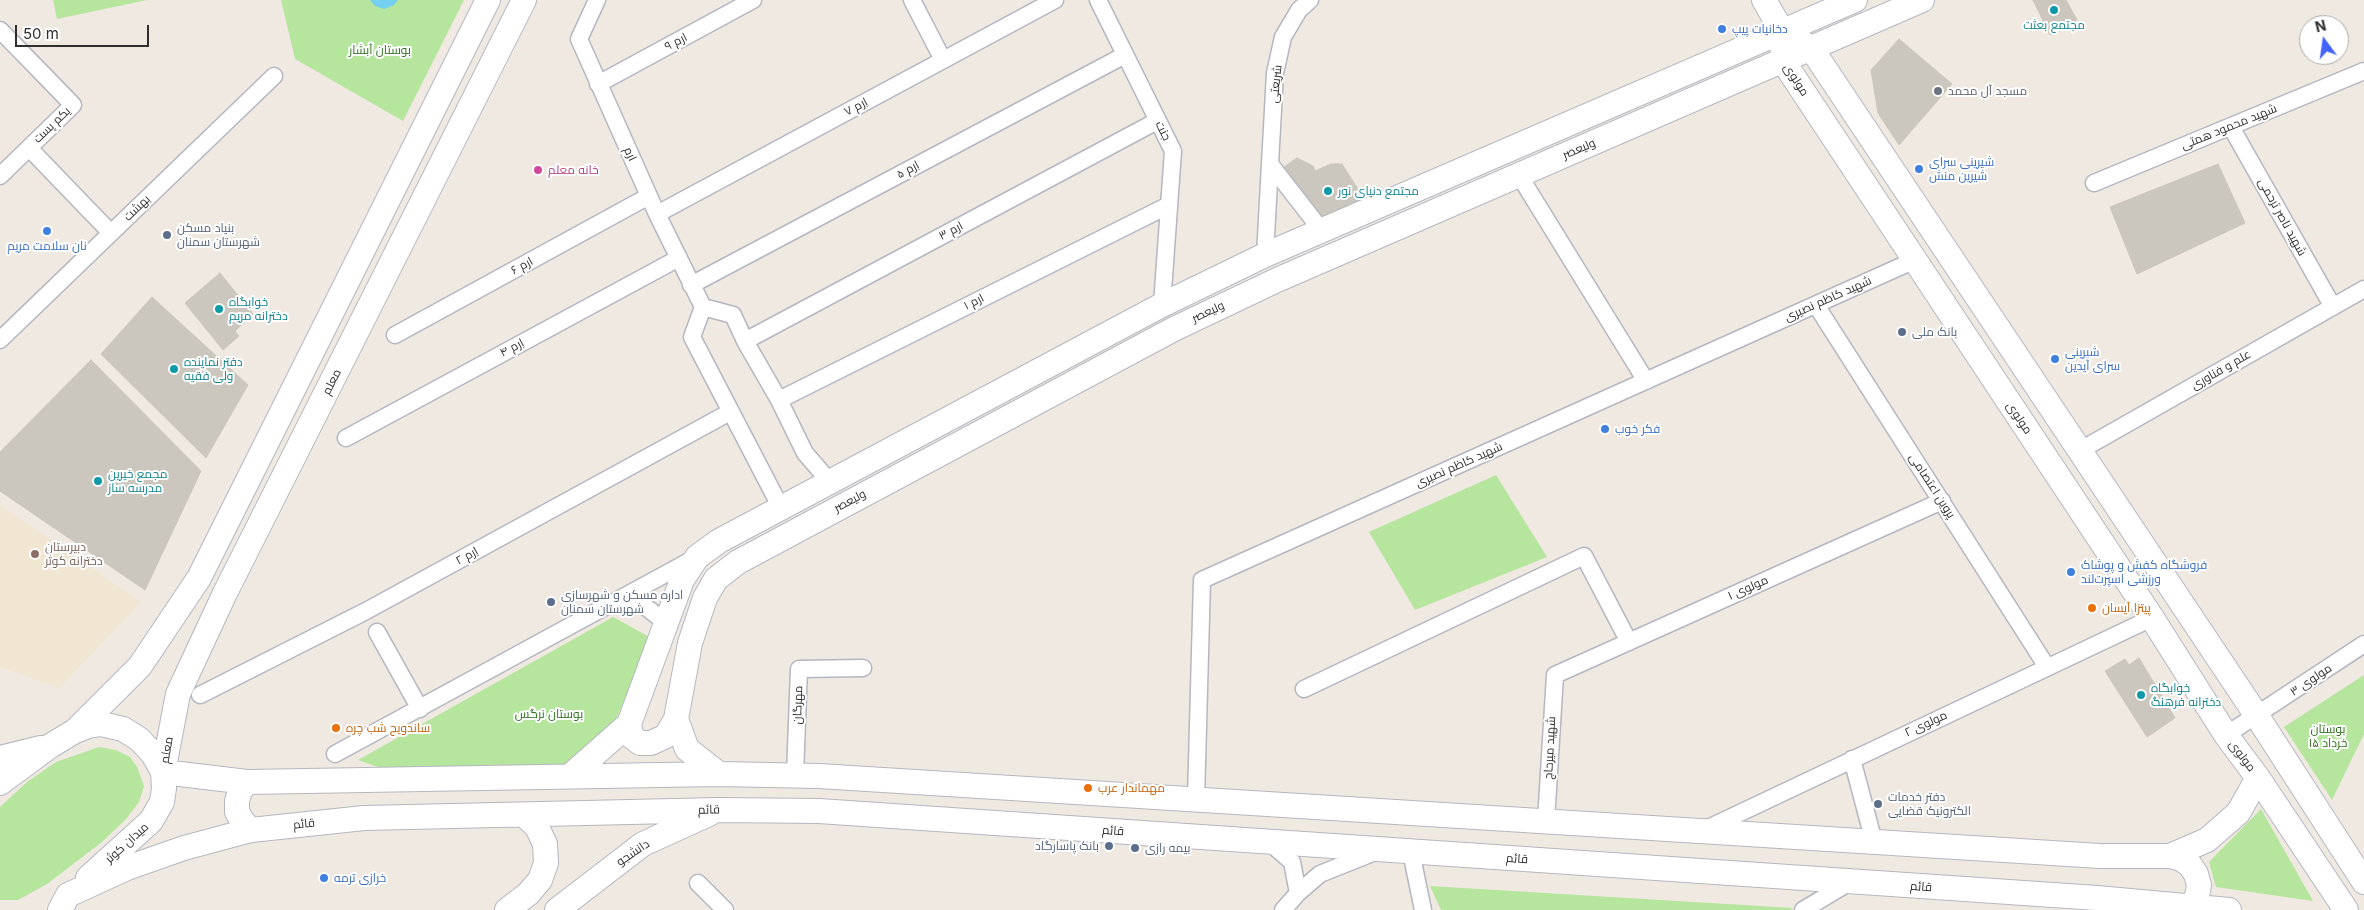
<!DOCTYPE html>
<meta charset="utf-8">
<style>
body{margin:0}
#map{position:relative;width:2364px;height:910px;overflow:hidden;background:#efe9e1;font-family:Inter,sans-serif}
canvas{display:block}
.north{position:absolute;left:2299px;top:15px;width:50px;height:50px;box-sizing:border-box;background:#fff;border:1px solid #ababab;border-radius:50%;rotate:346deg;font-size:14px;font-weight:700;line-height:20px;text-align:center;color:#2e2e2e}
.north::after{content:'';display:block;margin:auto;width:18px;height:22px;background:#4264fb;clip-path:polygon(50% 0,100% 100%,50% 72%,0 100%)}
.scale{position:absolute;left:15px;top:25px;width:134px;height:22px;box-sizing:border-box;border:2px solid #2e2e2e;border-top:0;padding-left:6px;font-size:15px;line-height:18px;white-space:nowrap;color:#2e2e2e;-webkit-text-stroke:4px #fff;paint-order:stroke}
</style>
<div id="map">
<canvas width="2364" height="910"></canvas>
<div class="north">N</div>
<div class="scale">50 m</div>
</div>
<script>
const c = document.querySelector('canvas').getContext('2d');
c.lineJoin = 'round';
function fill(path, color) { c.fillStyle = color; c.fill(path, 'evenodd'); }
const shape = rows => new Path2D(rows.map(r => 'M' + r).join(''));
function stroke(path, color, width, dash) { c.strokeStyle = color; c.lineWidth = width; c.lineCap = dash ? 'butt' : 'round'; c.setLineDash(dash || []); c.stroke(path); }
function write(font, color, halo, rows, align = 'center') {
  c.font = font + ' Inter,Cairo,sans-serif'; c.lineWidth = 4; c.setLineDash([]); c.textBaseline = 'middle'; c.strokeStyle = halo; c.fillStyle = color; for (const [text, x, y, turn = 0] of rows) {
    c.save(); c.translate(x, y); c.rotate((+turn || 0) * Math.PI / 180); c.textAlign = isNaN(turn) ? turn : align; if (halo) c.strokeText(text, 0, 0); c.fillText(text, 0, 0); c.restore();
  }
}
fill(shape([
 [0,505,141,602,59,688,0,667]
]), '#f0e6d1');
fill(shape([
 [53,0,147,0,57,19],
 [281,0,464,0,403,121,295,59],
 [1496,475,1547,557,1415,610,1369,532],
 [613,617,651,638,608,738,569,766,398,774,358,760],
 [2364,675,2364,734,2332,800,2284,727],
 [99,747,116,750,130,757,137,767,144,786,139,802,126,819,102,842,47,884,18,900,0,900,0,807,27,782,56,762],
 [2261,809,2313,901,2216,887,2209,862],
 [1430,886,1793,908,1790,910,1441,910]
]), '#b6e59e');
fill(shape([
 [370,0,398,0,394,5,384,9,375,6]
]), '#75cff0');
const building = shape([
 [2033,0,2066,0,2077,20,2050,35,2033,0],
 [1899,39,1952,84,1899,145,1878,113,1871,70,1899,39],
 [1297,158,1313,166,1315,171,1331,164,1342,164,1368,205,1324,225,1287,177,1284,167,1297,158],
 [2218,164,2245,223,2137,274,2110,207,2218,164],
 [220,273,253,314,235,331,239,336,223,350,185,303,220,273],
 [152,297,248,385,206,458,101,354,152,297],
 [91,360,201,471,145,590,0,491,0,452,91,360],
 [2139,658,2175,718,2147,737,2105,671,2125,659,2129,665,2139,658]
]);
fill(building, '#cbc7bf');
stroke(building, '#cbc5ba', 1);
const street = shape([
 [597,0,579,39,657,214,703,307],
 [912,0,943,60],
 [1098,0,1173,151,1162,305],
 [0,30,73,105,0,176],
 [598,84,753,0],
 [2231,127,2333,307],
 [29,148,111,233],
 [1270,164,1275,73,1283,37,1299,10,1310,0],
 [1519,175,1646,381],
 [2094,183,2364,71],
 [657,214,1055,0],
 [1265,255,1270,164,1322,231],
 [691,285,1125,55],
 [1816,305,2047,667],
 [395,335,649,196],
 [0,340,274,76],
 [745,341,1157,121],
 [779,400,1169,205],
 [346,438,679,258],
 [2079,451,2364,289],
 [781,508,692,337,703,307,733,315,745,341,779,400,805,453,830,482],
 [623,597,641,603,666,623],
 [377,632,420,709],
 [1304,689,1584,556,1629,642],
 [200,695,366,611,730,412],
 [2226,735,2364,644],
 [335,754,693,559],
 [1852,759,1874,842],
 [795,775,799,669,863,668],
 [1196,799,1202,580,1915,260],
 [1546,821,1555,675,1942,501],
 [1704,830,2152,618],
 [1269,842,1292,862,1298,893,1320,874,1375,852],
 [1411,852,1423,910],
 [698,883,725,910],
 [1283,910,1298,893],
 [1803,910,1850,882]
]);
const secondary = shape([
 [524,0,225,593,178,694,163,772,247,782,719,774,819,776,2100,856,2170,856,2207,840,2238,813,2258,778],
 [1764,0,1782,31,1783,61,2152,618,2226,735,2258,778,2346,910],
 [1798,40,1811,48,2257,716,2364,882],
 [629,724,631,736,640,743,651,743,666,736,676,719],
 [75,731,140,666,199,578,488,0],
 [0,758,41,748],
 [719,774,687,749,676,719,690,643,705,598,716,579,738,562,1174,329,1277,280,1922,0],
 [570,776,629,724,682,580,697,557,719,541,1162,305,1265,255,1855,0],
 [247,782,240,791,237,801,237,812,243,822,251,830],
 [0,783,50,746,75,731,88,726,101,724,123,729,139,739,153,754,163,772,164,788,162,802,151,821,88,878],
 [2170,856,2181,859,2190,865,2196,874,2199,885,2197,896,2192,905],
 [60,910,68,895,127,868,184,848,251,830,364,818,718,810,819,811,2097,898,2229,910],
 [507,910,528,894,540,880,546,863,545,844,537,827,524,815],
 [557,910,643,844,709,814]
]);
stroke(street, '#b4b7c1', 19);
stroke(secondary, '#b4b7c1', 26);
stroke(street, '#fff', 16);
stroke(secondary, '#fff', 24);
for (const [x, y, r, color] of [
 [2054,10,5,"#0f9aa8"],
 [1722,29,5,"#3f7fe0"],
 [1938,91,5,"#6b7280"],
 [1919,169,5,"#3f7fe0"],
 [538,170,5,"#d1479c"],
 [1328,191,5,"#0f9aa8"],
 [47,231,5,"#3f7fe0"],
 [167,235,5,"#5c6f8a"],
 [219,309,5,"#0f9aa8"],
 [1902,332,5,"#5c6f8a"],
 [2055,359,5,"#3f7fe0"],
 [174,369,5,"#0f9aa8"],
 [1605,429,5,"#3f7fe0"],
 [98,481,5,"#0f9aa8"],
 [35,554,5,"#8d6e63"],
 [2071,572,5,"#3f7fe0"],
 [551,602,5,"#5c6f8a"],
 [2092,608,5,"#e8710a"],
 [2141,695,5,"#0f9aa8"],
 [336,728,5,"#e8710a"],
 [1088,788,5,"#e8710a"],
 [1878,804,5,"#5c6f8a"],
 [1109,846,5,"#5c6f8a"],
 [1135,848,5,"#5c6f8a"],
 [324,878,5,"#3f7fe0"]
]) { const dot = new Path2D(); dot.arc(x, y, r, 0, 2 * Math.PI); c.fillStyle = color; c.fill(dot); stroke(dot, '#fff', 2); }
write('12px', '#0d838f', '#fff', [
 ["مجتمع بعثت",2054,25,"center"],
 ["مجتمع دنیای نور",1338,191],
 ["خوابگاه",229,302],
 ["دخترانه مریم",229,316],
 ["دفتر نماینده",184,362],
 ["ولی فقیه",184,376],
 ["مجمع خیرین",108,474],
 ["مدرسه ساز",108,488],
 ["خوابگاه",2151,688],
 ["دخترانه فرهنگ",2151,702]
], 'left');
write('12px', '#366cbe', '#fff', [
 ["دخانیات پیپ",1732,29],
 ["شیرینی سرای",1929,162],
 ["شیرین منش",1929,176],
 ["نان سلامت مریم",47,246,"center"],
 ["شیرینی",2065,352],
 ["سرای آیدین",2065,366],
 ["فکر خوب",1615,429],
 ["فروشگاه کفش و پوشاک",2081,565],
 ["ورزشی اسپرت‌لند",2081,579],
 ["خرازی ترمه",334,878]
], 'left');
write('12px', '#2e2e2e', '#fff', [
 ["ارم ۹",676,42,-28],
 ["مولوی",1796,80,57],
 ["شریعتی",1276,84,-84],
 ["اِرم ۷",856,107,-28],
 ["یکم پست",52,125,-44],
 ["شهید محمود همتی",2229,127,-22],
 ["جنت",1163,131,64],
 ["ولیعصر",1579,149,-23],
 ["ارم",630,154,65],
 ["اِرم ۵",908,170,-28],
 ["بهشت",137,208,-44],
 ["شهید ناصر ترحمی",2282,217,61],
 ["ارم ۳",951,231,-28],
 ["ارم ۶",522,266,-29],
 ["شهید کاظم نصیری",1828,299,-24],
 ["ارم ۱",974,302,-27],
 ["ولیعصر",1208,312,-25],
 ["اِرم ۴",512,348,-28],
 ["علم و فناوری",2221,370,-30],
 ["معلم",332,382,-63],
 ["مولوی",2019,418,56],
 ["شهید کاظم نصیری",1459,465,-24],
 ["پروین اعتصامی",1932,486,57],
 ["ولیعصر",850,501,-28],
 ["اِرم ۲",467,556,-29],
 ["مولوی ۱",1748,588,-24],
 ["مولوی ۳",2311,680,-34],
 ["مهرگان",798,705,-88],
 ["مولوی ۲",1926,724,-25],
 ["شهید میرحاج",1550,748,-87],
 ["معلم",167,750,-80],
 ["مولوی",2242,756,53],
 ["قائم",709,810,-1],
 ["قائم",304,824,-6],
 ["قائم",1113,831,4],
 ["میدان کوثر",127,843,-42],
 ["دانشجو",633,853,-34],
 ["قائم",1517,859,4],
 ["قائم",1921,887,4]
]);
write('12px', '#2c6e1b', '#fff', [
 ["بوستان آبشار",380,50],
 ["بوستان نرگس",549,714],
 ["بوستان",2328,729],
 ["۱۵ خرداد",2328,743]
]);
write('12px', '#5b616d', '#fff', [
 ["مسجد آل محمد",1948,91]
], 'left');
write('12px', '#b23c85', '#fff', [
 ["خانه معلم",548,170]
], 'left');
write('12px', '#4e5e75', '#fff', [
 ["بنیاد مسکن",177,228],
 ["شهرستان سمنان",177,242],
 ["بانک ملی",1912,332],
 ["اداره مسکن و شهرسازی",561,595],
 ["شهرستان سمنان",561,609],
 ["دفتر خدمات",1888,797],
 ["الکترونیک قضایی",1888,811],
 ["بانک پاسارگاد",1099,846,"right"],
 ["بیمه رازی",1145,848]
], 'left');
write('12px', '#785e54', '#fff', [
 ["دبیرستان",45,547],
 ["دخترانه کوثر",45,561]
], 'left');
write('12px', '#c56008', '#fff', [
 ["پیتزا آیسان",2102,608],
 ["ساندویچ شب چره",346,728],
 ["مهماندار عرب",1098,788]
], 'left');
</script>
